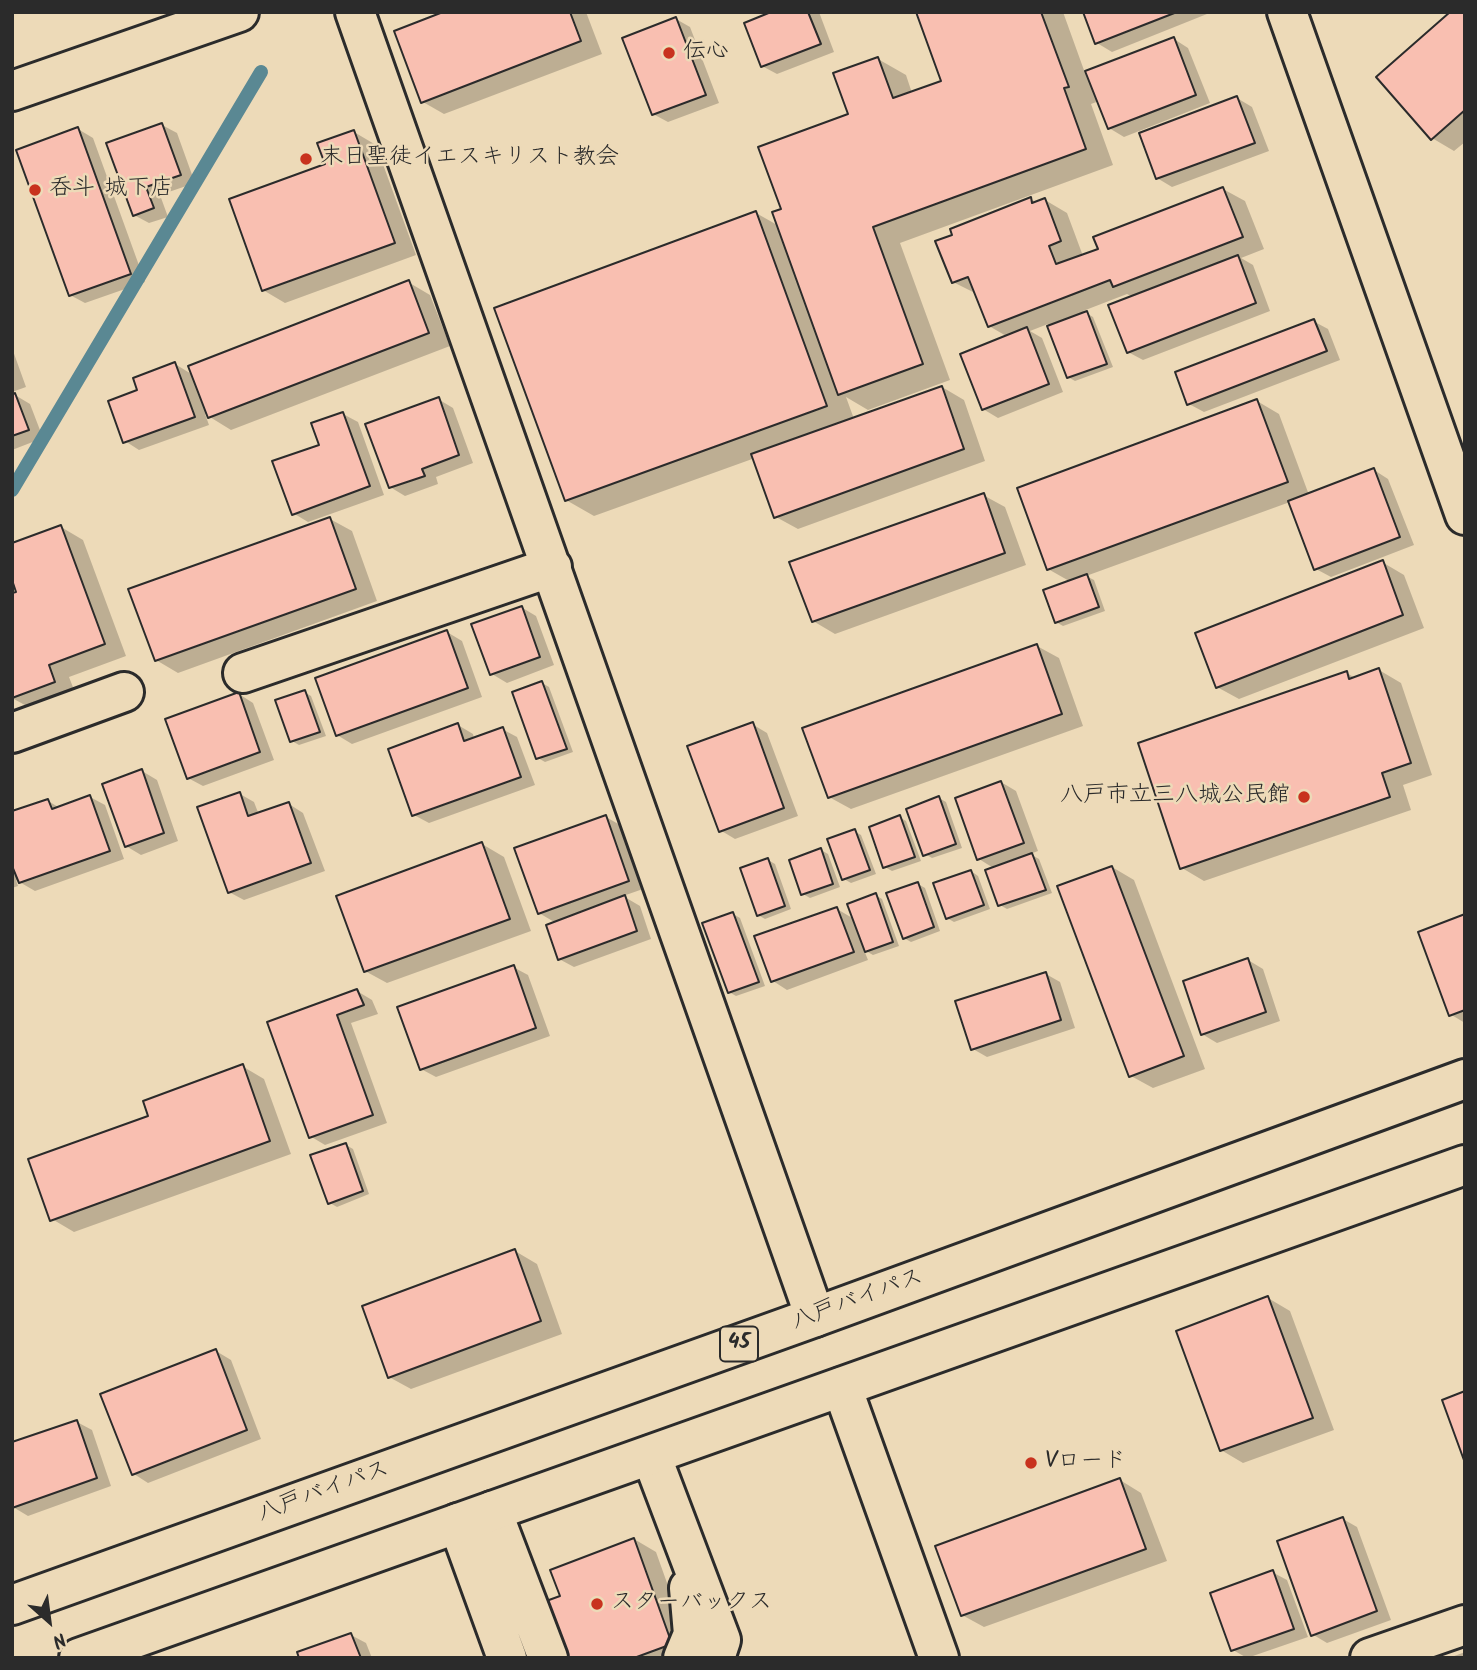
<!DOCTYPE html>
<meta charset="utf-8">
<style>
body{margin:0}
#map{position:relative;width:1477px;height:1670px;overflow:hidden;background:#eddab8;font-family:Kalam,sans-serif}
canvas{display:block}
.frame{position:absolute;inset:0;border:14px solid #2b2b2b;pointer-events:none}
.north{position:absolute;left:14px;top:1586px;width:70px;height:70px;-webkit-text-stroke:5px #eddab8;paint-order:stroke;rotate:152deg;font-size:19px;font-weight:700;line-height:28px;text-align:center;color:#2b2b2b}
.north::after{content:'';display:block;margin:auto;width:24px;height:32px;background:#2b2b2b;clip-path:polygon(50% 0,100% 100%,50% 72%,0 100%)}
</style>
<div id="map">
<canvas width="1477" height="1670"></canvas>
<div class="frame"></div>
<div class="north">N</div>
</div>
<script>
const c = document.querySelector('canvas').getContext('2d');
c.lineJoin = 'round';
function fill(path, color) { c.fillStyle = color; c.fill(path, 'evenodd'); }
const shape = rows => new Path2D(rows.map(r => 'M' + r).join(''));
function stroke(path, color, width, dash) { c.strokeStyle = color; c.lineWidth = width; c.lineCap = dash ? 'butt' : 'round'; c.setLineDash(dash || []); c.stroke(path); }
function write(font, color, halo, rows, align = 'center') {
  c.font = font + ' Kalam,"Klee One",sans-serif'; c.lineWidth = 5; c.setLineDash([]); c.textBaseline = 'middle'; c.strokeStyle = halo; c.fillStyle = color; for (const [text, x, y, turn = 0] of rows) {
    c.save(); c.translate(x, y); c.rotate((+turn || 0) * Math.PI / 180); c.textAlign = isNaN(turn) ? turn : align; if (halo) c.strokeText(text, 0, 0); c.fillText(text, 0, 0); c.restore();
  }
}
fill(shape([
 [448,12,586,12,602,54,444,114,423,102],
 [776,12,819,12,834,52,777,74,762,66],
 [918,12,1063,12,1085,73,1174,39,1188,48,1210,103,1124,137,1109,128,1099,101,1091,104,1113,165,900,243,950,380,868,410,846,397,854,419,942,387,964,400,985,461,798,529,776,517,755,458,594,516,566,500,756,213,779,226,783,210,850,115,878,59,906,75,912,93,943,82],
 [1085,12,1212,12,1112,52,1097,43],
 [1465,12,1465,142,1454,151,1432,138],
 [676,19,690,27,719,103,668,122,653,114],
 [1237,98,1252,107,1269,151,1172,187,1157,178],
 [162,125,177,133,195,183,160,195,168,217,149,223,134,215],
 [78,129,93,138,145,282,85,303,70,295],
 [354,132,376,145,416,255,285,303,263,290,327,165],
 [1223,189,1245,201,1264,249,1241,258,1253,265,1270,311,1143,360,1128,352,1133,297,1127,294,1083,311,1093,317,1113,367,1075,381,1068,377,1048,324,1030,331,1042,338,1063,392,998,418,983,409,1008,337,989,326,977,294,953,282,1031,199,1037,203,1045,200,1067,213,1083,256],
 [408,282,430,295,450,346,231,430,205,414,209,425,139,450,125,441,140,391,175,364,193,375],
 [1313,321,1328,329,1340,360,1204,412,1189,404],
 [12,348,26,387,12,392],
 [15,395,30,404,43,438,12,450,12,396],
 [438,399,453,408,473,463,436,477,438,484,405,496,390,487],
 [1257,401,1279,414,1309,495,1374,470,1388,479,1414,545,1331,577,1316,569,1290,502,1086,576,1094,580,1105,611,1063,626,1056,622,1071,582,1048,569],
 [343,414,358,422,384,495,308,522,293,513,321,446],
 [983,495,1005,507,1026,565,835,634,813,621],
 [330,519,352,531,377,601,178,673,156,660],
 [61,527,83,540,126,656,69,677,76,695,34,710,12,698,19,593],
 [1382,562,1404,575,1424,628,1239,699,1217,687],
 [521,607,536,616,554,665,507,683,492,674],
 [447,632,462,641,482,697,352,744,337,735],
 [1037,646,1059,658,1083,726,851,809,829,797],
 [1379,670,1401,683,1432,775,1403,785,1411,810,1204,881,1182,868,1347,673,1355,678],
 [542,683,549,687,573,752,545,762,538,758],
 [304,692,311,696,326,736,299,745,292,741],
 [239,694,253,703,274,760,203,786,188,778],
 [752,724,767,733,798,816,735,839,720,830],
 [458,725,473,734,474,739,502,729,517,737,535,785,429,823,414,815],
 [142,771,157,780,178,841,141,855,126,846],
 [1001,782,1016,791,1038,851,1030,854,1039,859,1052,893,1007,909,1000,905,995,869,979,859],
 [240,794,254,802,259,815,289,804,303,813,325,871,244,900,229,892],
 [90,797,105,805,124,859,35,891,16,880,18,886,12,888,12,813,48,801,60,808],
 [939,798,946,802,962,848,932,858,925,854],
 [606,817,620,825,643,889,623,896,640,906,651,939,574,967,559,959,556,923,539,913],
 [899,817,906,821,921,861,892,871,885,867],
 [854,831,861,835,876,874,851,883,844,879],
 [482,844,504,857,531,931,387,983,365,971],
 [821,850,828,854,840,887,810,898,803,894],
 [768,860,775,864,791,909,765,919,758,915],
 [1112,867,1134,880,1205,1069,1153,1088,1131,1076],
 [971,871,978,876,990,909,954,922,947,918],
 [918,884,925,888,940,931,911,942,904,938],
 [875,895,882,899,899,946,873,955,864,950,868,960,787,990,773,981,837,909,854,919],
 [733,914,740,918,765,986,736,996,729,992],
 [1465,916,1465,1023,1450,1014],
 [1248,960,1263,969,1280,1021,1217,1043,1202,1034],
 [513,967,528,975,550,1036,436,1077,421,1069],
 [1046,974,1060,982,1075,1028,987,1057,973,1049],
 [357,991,372,1000,378,1014,351,1023,387,1123,325,1145,310,1136,269,1023],
 [242,1066,264,1079,291,1154,74,1232,52,1219,150,1117],
 [346,1145,353,1149,369,1194,337,1207,330,1203],
 [515,1251,537,1264,562,1334,411,1389,389,1377],
 [1268,1298,1290,1311,1334,1430,1243,1463,1221,1450],
 [216,1351,231,1360,261,1439,148,1483,134,1474],
 [77,1422,92,1430,111,1486,28,1516,13,1507],
 [1120,1480,1141,1493,1167,1561,984,1627,962,1615],
 [1343,1519,1357,1527,1391,1620,1327,1643,1312,1634],
 [634,1539,656,1552,693,1656,532,1658,562,1597],
 [1272,1572,1287,1580,1308,1637,1247,1658,1233,1650],
 [351,1635,366,1643,372,1658,301,1658],
 [1465,1652,1465,1658,1449,1658]
]), '#0003');
stroke(shape([
 [12,490,261,72]
]), '#5a8893', 14);
const building = shape([
 [443,12,570,12,581,41,421,103,394,31,443,12],
 [771,12,808,12,821,44,761,67,744,23,771,12],
 [916,12,1041,12,1069,87,1064,88,1086,149,873,227,923,364,838,395,772,212,781,209,758,147,848,114,833,73,878,57,893,98,941,81,916,12],
 [1083,12,1177,12,1095,44,1083,12],
 [1450,12,1465,12,1465,110,1431,140,1376,77,1450,12],
 [676,17,706,95,652,115,622,38,676,17],
 [1174,37,1196,95,1108,129,1085,71,1174,37],
 [1237,96,1255,143,1156,179,1139,133,1237,96],
 [162,123,181,175,146,187,154,208,133,216,106,143,162,123],
 [78,127,131,274,69,296,16,150,78,127],
 [354,130,395,243,262,291,229,199,325,164,317,143,354,130],
 [1223,187,1243,237,1113,287,1110,280,988,327,968,277,952,283,935,241,952,235,950,229,1031,197,1032,203,1045,198,1061,241,1049,246,1056,264,1098,249,1093,237,1223,187],
 [756,211,827,406,565,501,494,308,756,211],
 [1238,255,1256,303,1127,353,1108,305,1238,255],
 [409,280,429,333,208,418,188,366,409,280],
 [1087,311,1107,364,1067,378,1047,326,1087,311],
 [1314,319,1327,351,1187,405,1175,372,1314,319],
 [1027,327,1049,384,982,410,960,354,1027,327],
 [175,362,195,417,123,443,108,401,137,390,133,378,175,362],
 [942,386,964,449,774,518,751,454,942,386],
 [15,393,29,430,12,436,12,395,15,393],
 [439,397,459,455,422,469,425,476,389,488,365,424,439,397],
 [1257,399,1288,482,1047,570,1017,488,1257,399],
 [343,412,370,486,292,515,272,461,319,445,311,423,343,412],
 [1374,468,1400,537,1314,570,1288,501,1374,468],
 [984,493,1005,553,812,622,789,562,984,493],
 [330,517,356,589,155,661,128,589,330,517],
 [61,525,105,644,49,665,55,682,12,698,12,593,16,592,12,580,12,543,61,525],
 [1383,560,1403,615,1216,688,1195,633,1383,560],
 [1087,574,1099,607,1055,623,1043,590,1087,574],
 [522,606,540,657,490,675,471,624,522,606],
 [447,630,468,688,336,736,315,678,447,630],
 [1037,644,1062,714,828,798,802,728,1037,644],
 [1379,668,1411,763,1382,773,1390,797,1180,869,1138,743,1347,671,1349,679,1379,668],
 [542,681,567,749,536,759,512,692,542,681],
 [305,690,320,732,290,742,275,700,305,690],
 [239,692,260,752,187,779,165,719,239,692],
 [753,722,784,808,719,832,687,746,753,722],
 [458,723,464,741,503,727,521,777,412,816,388,749,458,723],
 [142,769,164,833,125,847,102,784,142,769],
 [1001,781,1024,843,977,860,955,798,1001,781],
 [240,792,248,816,289,802,311,863,228,893,197,807,240,792],
 [90,795,110,851,19,883,12,866,12,811,48,799,52,809,90,795],
 [939,796,956,844,923,856,906,809,939,796],
 [606,815,629,881,538,914,514,848,606,815],
 [900,815,915,857,883,868,869,827,900,815],
 [855,829,870,870,842,880,827,839,855,829],
 [482,842,510,919,364,972,336,896,482,842],
 [821,848,833,884,801,895,789,860,821,848],
 [1032,853,1046,890,998,906,985,870,1032,853],
 [768,858,785,906,757,916,740,868,768,858],
 [1112,866,1184,1056,1129,1077,1057,886,1112,866],
 [971,870,984,905,946,919,933,883,971,870],
 [918,882,934,927,903,939,886,893,918,882],
 [876,893,893,942,865,952,847,904,876,893],
 [625,895,637,931,558,960,546,925,625,895],
 [837,907,854,952,771,982,754,936,837,907],
 [733,912,759,982,728,993,702,923,733,912],
 [1465,914,1465,1010,1449,1016,1418,932,1465,914],
 [1248,958,1266,1012,1201,1035,1183,981,1248,958],
 [514,965,536,1028,420,1070,397,1007,514,965],
 [1046,972,1061,1020,971,1050,955,1001,1046,972],
 [357,989,364,1005,337,1015,373,1115,309,1138,267,1022,357,989],
 [243,1064,270,1141,50,1221,28,1159,148,1116,143,1101,243,1064],
 [346,1143,363,1191,328,1204,310,1155,346,1143],
 [515,1249,541,1321,388,1378,362,1306,515,1249],
 [1268,1296,1313,1418,1220,1451,1176,1331,1268,1296],
 [216,1349,247,1430,132,1475,100,1394,216,1349],
 [1465,1391,1465,1463,1442,1400,1465,1391],
 [77,1420,97,1478,12,1508,12,1442,77,1420],
 [1120,1478,1146,1549,961,1616,935,1546,1120,1478],
 [1343,1517,1377,1611,1311,1636,1277,1541,1343,1517],
 [634,1538,672,1644,634,1658,530,1658,513,1613,560,1596,550,1570,634,1538],
 [1273,1570,1294,1629,1231,1651,1210,1593,1273,1570],
 [351,1633,361,1658,299,1658,297,1652,351,1633]
]);
fill(building, '#f9bfb1');
stroke(building, '#2b2b2b', 2);
const minor = shape([
 [355,12,815,1317],
 [1287,12,1465,515],
 [12,91,239,12],
 [243,673,552,567],
 [12,733,124,692],
 [842,1387,939,1658],
 [651,1455,721,1640,715,1658],
 [492,1511,548,1658],
 [458,1523,507,1658],
 [683,1658,693,1634,689,1588],
 [1370,1658,1465,1625]
]);
const highway = shape([
 [12,1605,815,1317,1465,1079],
 [79,1658,1465,1165]
]);
stroke(minor, '#2b2b2b', 44);
stroke(highway, '#2b2b2b', 44);
stroke(minor, '#eddab8', 38);
stroke(highway, '#eddab8', 38);
for (const [x, y, r, color] of [
 [669,53,7,"#c8321e"],
 [306,159,7,"#c8321e"],
 [35,190,7,"#c8321e"],
 [1304,797,7,"#c8321e"],
 [1031,1463,7,"#c8321e"],
 [597,1604,7,"#c8321e"]
]) { const dot = new Path2D(); dot.arc(x, y, r, 0, 2 * Math.PI); c.fillStyle = color; c.fill(dot); stroke(dot, '#eddab8', 2.5); }
for (const [x, y, w] of [
 [739,1344,38]
]) { const box = new Path2D(); box.roundRect(x - w / 2, y - 17.5, w, 35, 5); c.fillStyle = '#eddab8'; c.fill(box); stroke(box, '#2b2b2b', 2); }
write('bold 21px', '#2b2b2b', null, [
 ["45",739,1344]
]);
write('23px', '#2b2b2b', '#eddab8', [
 ["伝心",683,53],
 ["末日聖徒イエスキリスト教会",320,159],
 ["呑斗 城下店",49,190],
 ["八戸市立三八城公民館",1290,797,"right"],
 ["Vロード",1045,1463],
 ["スターバックス",611,1604]
], 'left');
write('23px', '#2b2b2b', '#eddab8', [
 ["八戸バイパス",858,1301,-20],
 ["八戸バイパス",324,1493,-20]
]);
</script>
